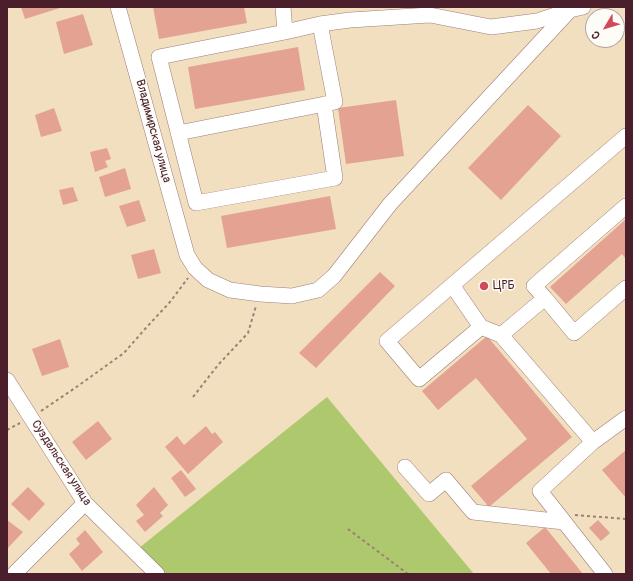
<!DOCTYPE html>
<meta charset="utf-8">
<style>
body{margin:0}
#map{position:relative;width:633px;height:581px;overflow:hidden;background:#f1dfc0;font-family:Pangolin,sans-serif}
canvas{display:block}
.frame{position:absolute;inset:0;border:8px solid #4a1f2b;pointer-events:none}
.north{position:absolute;left:585px;top:8px;width:40px;height:40px;box-sizing:border-box;background:#fdfcf7;border:1px solid #b5a4a5;border-radius:50%;rotate:232deg;font-size:11px;font-weight:700;line-height:16px;text-align:center;color:#4a1f2b}
.north::after{content:'';display:block;margin:auto;width:14px;height:18px;background:#d1495b;clip-path:polygon(50% 0,100% 100%,50% 72%,0 100%)}
</style>
<div id="map">
<canvas width="633" height="581"></canvas>
<div class="frame"></div>
<div class="north">С</div>
</div>
<script>
const c = document.querySelector('canvas').getContext('2d');
c.lineJoin = 'round';
function fill(path, color) { c.fillStyle = color; c.fill(path, 'evenodd'); }
const shape = rows => new Path2D(rows.map(r => 'M' + r).join(''));
function stroke(path, color, width, dash) { c.strokeStyle = color; c.lineWidth = width; c.lineCap = dash ? 'butt' : 'round'; c.setLineDash(dash || []); c.stroke(path); }
function write(font, color, halo, rows, align = 'center') {
  c.font = font + ' Pangolin,sans-serif'; c.lineWidth = 3; c.setLineDash([]); c.textBaseline = 'middle'; c.strokeStyle = halo; c.fillStyle = color; for (const [text, x, y, turn = 0] of rows) {
    c.save(); c.translate(x, y); c.rotate((+turn || 0) * Math.PI / 180); c.textAlign = isNaN(turn) ? turn : align; if (halo) c.strokeText(text, 0, 0); c.fillText(text, 0, 0); c.restore();
  }
}
fill(shape([
 [327,397,474,574,157,574,134,552]
]), '#aec86e');
fill(shape([
 [21,7,63,7,25,19],
 [153,7,244,7,247,23,159,39],
 [83,14,93,45,64,54,56,22],
 [298,47,305,90,195,109,188,67],
 [396,100,404,156,346,164,338,108],
 [528,105,561,136,501,200,468,168],
 [54,108,62,131,41,137,35,115],
 [107,148,111,159,105,161,108,167,95,172,90,152],
 [125,168,131,189,105,197,99,177],
 [73,187,78,201,63,205,59,190],
 [330,196,336,229,227,248,221,216],
 [139,200,146,221,127,227,119,206],
 [626,219,626,259,622,254,566,304,550,287],
 [154,249,161,273,138,279,131,255],
 [380,272,395,286,316,368,299,353],
 [487,336,572,437,489,507,471,486,527,439,476,378,438,410,422,391],
 [60,339,69,367,42,376,32,349],
 [98,421,112,439,86,460,72,442],
 [206,426,212,434,215,432,223,442,188,474,165,447,177,436,184,445],
 [626,450,626,498,602,470],
 [181,470,196,489,185,497,171,478],
 [28,487,45,504,29,521,11,504],
 [154,487,168,505,160,513,163,516,145,532,136,521,144,515,136,505],
 [7,520,23,532,7,549],
 [598,520,610,533,601,541,589,528],
 [545,527,583,574,551,574,526,543],
 [85,530,103,552,82,571,69,554,80,544,76,539]
]), '#e4a292');
const minor = shape([
 [118,7,187,255,195,268,208,280,230,290,260,294,292,296,318,290,334,276,390,204,570,10],
 [283,7,285,32,320,24,350,20,430,15,491,27,537,21,570,10,583,7],
 [285,32,159,57,196,203,335,178,324,104],
 [178,133,335,102,320,24],
 [452,285,481,327],
 [545,298,534,286,626,206],
 [501,335,545,298,574,333,626,288],
 [7,380,85,503,157,574],
 [593,442,501,335,481,327,419,379,387,341,626,136],
 [405,467,429,494,446,480,473,512,564,522],
 [14,574,85,503],
 [605,574,540,491,593,442,626,418]
]);
stroke(minor, '#9e7f76', 16);
stroke(shape([
 [193,397,218,365,248,333,256,306],
 [41,411,75,388,124,353,145,329,170,302,188,278],
 [7,430,20,423],
 [575,515,626,519],
 [348,529,408,574]
]), '#9e7f76', 2, [3, 3]);
stroke(minor, '#fff', 15);
for (const [x, y, r, color] of [
 [484,286,5,"#d1495b"]
]) { const dot = new Path2D(); dot.arc(x, y, r, 0, 2 * Math.PI); c.fillStyle = color; c.fill(dot); stroke(dot, '#fdfcf7', 1.5); }
write('12px', '#4a1f2b', '#fdfcf7', [
 ["Владимирская улица",153,131,75],
 ["Суздальская улица",61,463,57]
]);
write('12px', '#4a1f2b', '#fdfcf7', [
 ["ЦРБ",493,286]
], 'left');
</script>
